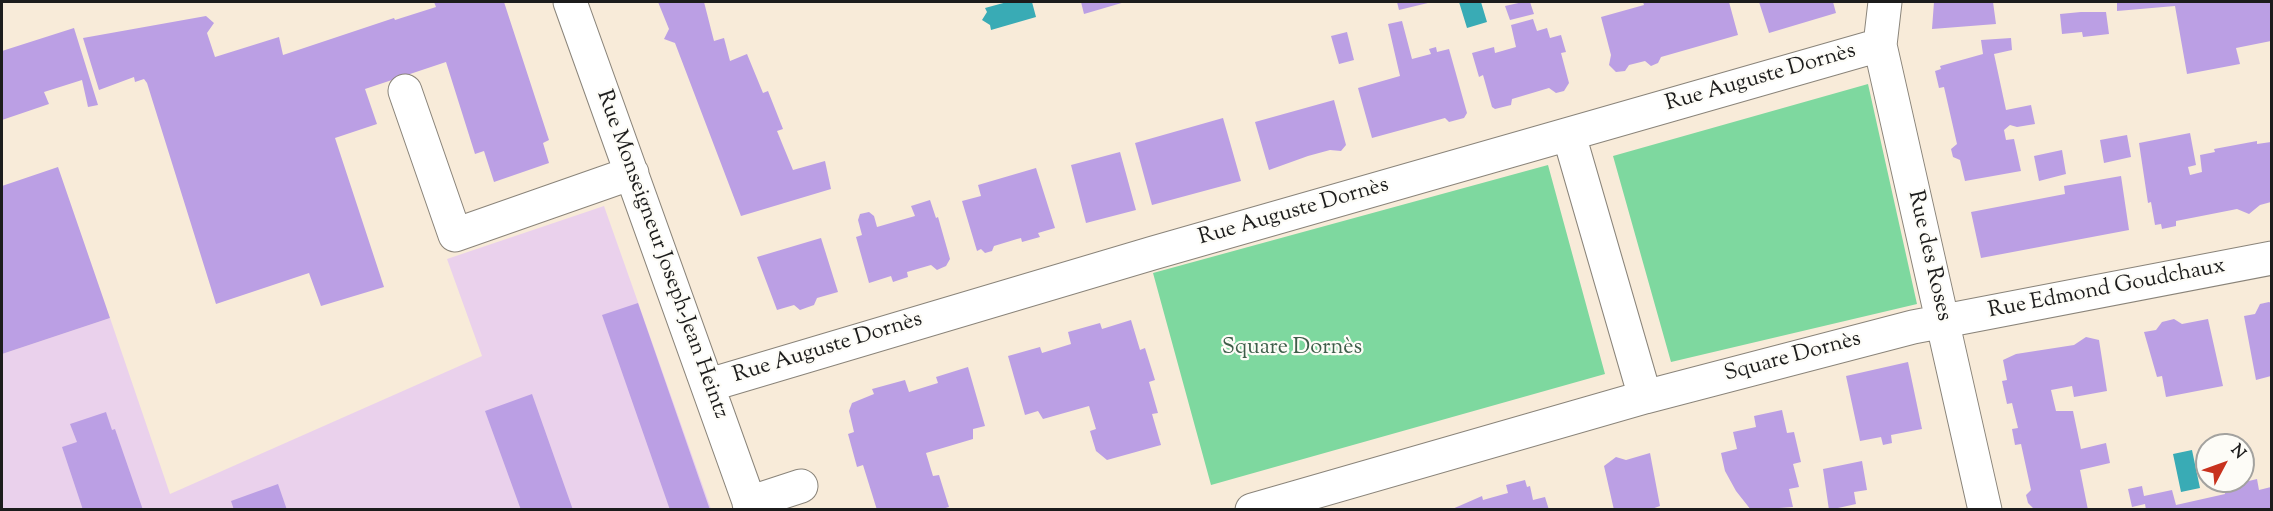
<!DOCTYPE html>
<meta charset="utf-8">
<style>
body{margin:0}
#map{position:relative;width:2273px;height:511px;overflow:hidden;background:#f8ebd9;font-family:"Sorts Mill Goudy",serif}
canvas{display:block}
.frame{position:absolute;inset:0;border:3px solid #1c1c1c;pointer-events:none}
.north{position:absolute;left:2195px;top:433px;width:60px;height:60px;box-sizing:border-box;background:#fdfcf7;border:2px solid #a3a29f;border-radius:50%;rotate:49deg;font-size:16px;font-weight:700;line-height:24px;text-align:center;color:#1c1c1c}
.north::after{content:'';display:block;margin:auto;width:21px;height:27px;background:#c8321e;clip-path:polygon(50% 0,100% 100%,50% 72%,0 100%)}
</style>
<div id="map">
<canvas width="2273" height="511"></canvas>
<div class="frame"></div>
<div class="north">N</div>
</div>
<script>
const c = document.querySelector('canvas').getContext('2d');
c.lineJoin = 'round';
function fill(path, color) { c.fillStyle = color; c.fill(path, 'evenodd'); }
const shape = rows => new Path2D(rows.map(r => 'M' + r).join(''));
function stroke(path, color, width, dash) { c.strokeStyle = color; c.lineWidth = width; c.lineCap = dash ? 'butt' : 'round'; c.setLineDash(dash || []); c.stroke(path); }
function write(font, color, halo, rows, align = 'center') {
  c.font = font + ' "Sorts Mill Goudy",serif'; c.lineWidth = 4.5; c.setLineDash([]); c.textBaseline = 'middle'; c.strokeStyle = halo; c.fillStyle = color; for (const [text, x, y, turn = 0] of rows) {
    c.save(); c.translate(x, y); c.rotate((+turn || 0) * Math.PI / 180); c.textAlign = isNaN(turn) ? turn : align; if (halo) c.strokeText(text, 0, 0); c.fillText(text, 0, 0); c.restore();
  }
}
fill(shape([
 [604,206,711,509,2,509,2,354,110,318,170,494,482,356,447,259]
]), '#ead1ec');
fill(shape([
 [1868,84,1917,304,1671,362,1613,156],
 [1548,165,1605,374,1211,485,1153,273]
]), '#7ed89f');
fill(shape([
 [1007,2,1032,2,1036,17,991,30,990,25,982,20,987,12,985,8],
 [1459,2,1481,2,1487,22,1467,28],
 [2192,450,2200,488,2181,492,2173,454]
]), '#39abb5');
fill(shape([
 [434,2,504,2,549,140,543,143,549,163,494,182,484,151,475,154,446,62,365,89,377,124,335,138,384,287,321,306,309,273,216,304,147,83,144,79,135,82,134,77,99,90,83,38,206,16,214,23,207,33,215,57,279,37,283,55,394,18,395,20,436,7],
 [658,2,704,2,714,41,724,38,730,61,747,54,763,93,768,91,783,129,777,131,793,170,825,161,831,189,741,216,675,43,664,39,669,29],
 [1081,2,1125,2,1084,14],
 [1397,2,1432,2,1399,10],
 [1523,2,1530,2,1534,14,1510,20,1505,6],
 [1643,2,1729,2,1738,35,1661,57,1658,63,1651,66,1645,61,1629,65,1625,71,1616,72,1609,65,1611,55,1601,17,1644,5],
 [1759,2,1833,2,1836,13,1769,33],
 [1934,2,1993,2,1996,24,1932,29],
 [2117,2,2271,2,2271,41,2236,48,2240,64,2187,74,2175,6,2117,11],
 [2081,12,2106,12,2109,34,2083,37,2082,32,2062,34,2060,14],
 [1533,19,1537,31,1547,28,1550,38,1561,35,1566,52,1561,53,1569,83,1564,91,1556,93,1549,88,1512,99,1511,105,1495,109,1492,107,1483,75,1479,77,1472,53,1494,47,1495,53,1516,47,1511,25],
 [1402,21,1412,59,1431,54,1429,49,1436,47,1437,52,1449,49,1467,113,1464,118,1449,122,1445,118,1372,138,1358,88,1400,76,1388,24],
 [74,28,98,105,88,107,82,80,44,92,49,104,2,120,2,51],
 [1347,32,1354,60,1339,64,1331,36],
 [2011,38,2012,50,1994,54,2006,110,2031,105,2035,124,2017,127,2010,125,2004,130,2006,140,2014,139,2021,171,1965,181,1960,160,1953,157,1951,149,1957,144,1944,87,1939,88,1935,71,1941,69,1940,66,1983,54,1981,40],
 [1334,100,1346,145,1341,151,1330,150,1308,156,1269,170,1255,122],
 [1223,118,1241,181,1152,205,1135,143],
 [2190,133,2196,165,2188,167,2190,175,2202,172,2200,155,2215,152,2214,149,2257,141,2257,144,2271,142,2271,202,2260,205,2249,214,2237,209,2176,221,2176,226,2162,229,2161,224,2155,225,2151,202,2148,203,2139,143],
 [2127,135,2131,157,2104,163,2100,140],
 [2062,150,2066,174,2039,181,2034,156],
 [1120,152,1136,210,1086,223,1071,165],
 [58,167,110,318,2,354,2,186],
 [1036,168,1055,228,1038,233,1040,237,1022,242,1021,238,1017,239,994,246,992,251,985,253,981,249,977,251,962,201,981,196,978,185],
 [2121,176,2129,230,1981,258,1971,212,2065,194,2064,186],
 [930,200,936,218,938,217,950,259,946,266,937,270,931,265,907,272,908,277,893,282,891,276,869,283,856,237,862,235,858,220,860,214,869,212,874,216,877,227,915,216,911,206],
 [821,238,838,292,817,298,814,305,800,310,794,305,777,310,757,257],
 [2269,302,2271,303,2271,376,2256,380,2244,316,2255,314,2260,304],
 [638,303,710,510,670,510,602,315],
 [2174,319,2182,324,2208,319,2223,386,2166,397,2162,376,2157,377,2144,332,2156,330,2162,322],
 [1131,320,1140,350,1145,348,1155,380,1149,382,1158,413,1152,414,1161,445,1107,460,1096,451,1090,431,1096,429,1089,406,1043,419,1038,411,1025,415,1008,356,1040,347,1042,353,1071,344,1068,332,1100,323,1102,329],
 [2086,337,2099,340,2107,391,2074,397,2072,386,2051,390,2056,411,2073,411,2081,449,2106,443,2110,463,2080,470,2088,510,2035,510,2028,503,2026,495,2031,490,2021,444,2015,445,2012,429,2018,428,2012,403,2007,404,2002,381,2007,380,2003,360,2016,354,2074,345],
 [1908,362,1922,429,1891,435,1892,443,1883,445,1881,437,1860,441,1846,376],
 [968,367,985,426,973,429,973,439,926,453,933,476,939,475,949,507,939,510,877,510,863,465,857,467,848,434,854,432,849,411,852,403,874,394,872,389,905,380,909,392,938,383,936,377],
 [532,394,573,510,521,510,485,411],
 [1782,410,1787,433,1794,432,1801,462,1793,464,1799,487,1789,489,1793,507,1751,510,1736,491,1725,471,1721,453,1737,449,1733,432,1756,427,1754,416],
 [106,412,112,430,115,429,143,510,83,510,62,447,77,442,70,424],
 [1650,453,1660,506,1649,510,1614,510,1604,466,1616,457,1626,460],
 [1862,461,1867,490,1854,492,1856,504,1829,510,1823,469],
 [2257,479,2259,490,2271,487,2271,510,2146,510,2145,504,2132,507,2128,489,2142,486,2144,496,2172,490,2176,505,2225,494,2224,487],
 [1525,480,1527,487,1530,486,1533,500,1545,497,1549,510,1450,510,1482,496,1483,500,1508,493,1506,485],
 [278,484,287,510,234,510,231,501]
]), '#bb9fe4');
const minor = shape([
 [570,2,752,510],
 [1885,2,1880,45,1985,510],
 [405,91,455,235,632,173],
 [1569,135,1645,397],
 [709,385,1153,253,1880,45],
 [749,503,801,486],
 [1252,510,1645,397,1913,327,2272,258]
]);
stroke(minor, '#8a847a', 35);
stroke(minor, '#fff', 33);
write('22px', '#1c1c1c', '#fdfcf7', [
 ["Rue Auguste Dornès",1761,79,-16],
 ["Rue Auguste Dornès",1294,213,-16],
 ["Rue Monseigneur Joseph-Jean Heintz",661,255,70],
 ["Rue des Roses",1928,256,77],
 ["Rue Edmond Goudchaux",2107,290,-11],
 ["Rue Auguste Dornès",828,349,-17],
 ["Square Dornès",1793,358,-15]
]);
write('22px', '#3e5e4a', '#fdfcf7', [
 ["Square Dornès",1292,349]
]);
</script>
